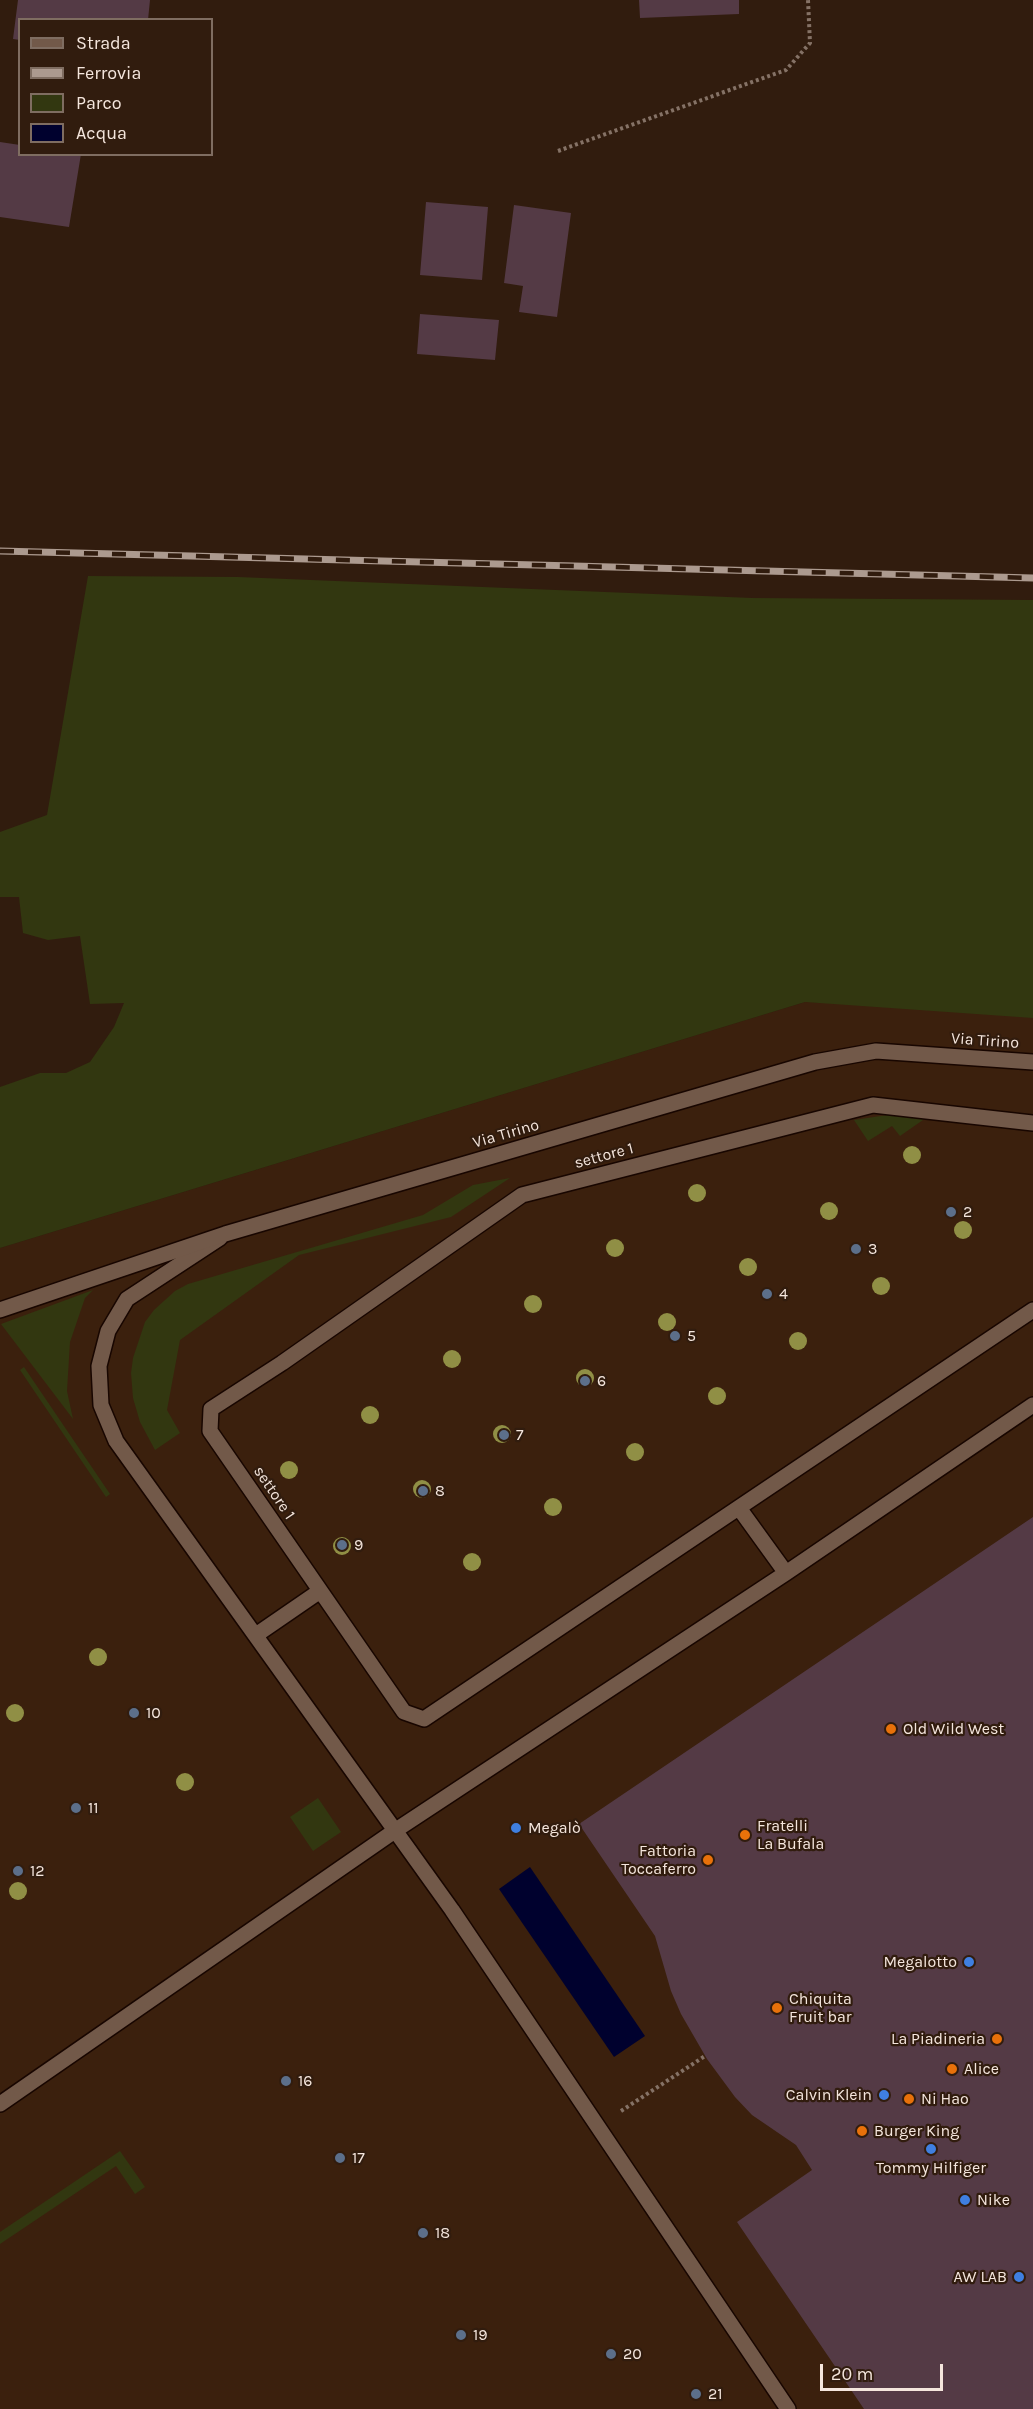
<!DOCTYPE html>
<meta charset="utf-8">
<style>
body{margin:0}
#map{position:relative;width:1033px;height:2409px;overflow:hidden;background:#311c0e;font-family:Karla,sans-serif}
canvas{display:block}
.legend{position:absolute;left:18px;top:18px;width:195px;height:138px;box-sizing:border-box;background:#311c0e;border:2px solid #7f6d61;margin:0;padding:8px 10px;list-style:none;font-size:18px;color:#f5e6dd}
.legend li{display:flex;align-items:center;gap:12px;height:30px}
.legend b{width:30px;border:2px solid #7f6d61}
.scale{position:absolute;left:820px;top:2364px;width:123px;height:27px;box-sizing:border-box;border:3px solid #f5e6dd;border-top:0;padding-left:8px;font-size:18px;line-height:21px;white-space:nowrap;color:#f5e6dd;-webkit-text-stroke:4px #311c0e;paint-order:stroke}
</style>
<div id="map">
<canvas width="1033" height="2409"></canvas>
<ul class="legend">
<li><b style="height:8px;background:#725949"></b>Strada</li>
<li><b style="height:8px;background:#ac9a8f"></b>Ferrovia</li>
<li><b style="height:16px;background:#323710"></b>Parco</li>
<li><b style="height:16px;background:#00012e"></b>Acqua</li>
</ul>
<div class="scale">20 m</div>
</div>
<script>
const c = document.querySelector('canvas').getContext('2d');
c.lineJoin = 'round';
function fill(path, color) { c.fillStyle = color; c.fill(path, 'evenodd'); }
const shape = rows => new Path2D(rows.map(r => 'M' + r).join(''));
function stroke(path, color, width, dash) { c.strokeStyle = color; c.lineWidth = width; c.lineCap = dash ? 'butt' : 'round'; c.setLineDash(dash || []); c.stroke(path); }
function write(font, color, halo, rows, align = 'center') {
  c.font = font + ' Karla,sans-serif'; c.lineWidth = 4.5; c.setLineDash([]); c.textBaseline = 'middle'; c.strokeStyle = halo; c.fillStyle = color; for (const [text, x, y, turn = 0] of rows) {
    c.save(); c.translate(x, y); c.rotate((+turn || 0) * Math.PI / 180); c.textAlign = isNaN(turn) ? turn : align; if (halo) c.strokeText(text, 0, 0); c.fillText(text, 0, 0); c.restore();
  }
}
fill(shape([
 [805,1002,1033,1003,1033,2409,0,2409,0,1248]
]), '#3b200d');
fill(shape([
 [88,576,238,577,752,598,1033,600,1033,1018,805,1002,0,1248,0,1087,40,1073,66,1073,90,1062,114,1027,124,1003,90,1004,80,936,48,940,23,933,19,897,0,897,0,832,47,815],
 [887,1115,921,1115,923,1120,900,1136,892,1126,868,1141,854,1120],
 [510,1178,451,1217,299,1255,180,1340,167,1410,180,1433,155,1450,140,1422,133,1398,131,1373,133,1358,145,1322,154,1310,175,1291,188,1284,423,1215,473,1185],
 [93,1290,85,1298,70,1342,67,1391,73,1419,1,1324],
 [24,1367,110,1494,106,1497,20,1370],
 [318,1798,341,1832,313,1851,290,1817],
 [120,2151,145,2187,135,2194,116,2166,0,2244,0,2232]
]), '#323710');
fill(shape([
 [530,1867,645,2036,614,2057,499,1889]
]), '#00012e');
fill(shape([
 [18,0,150,0,148,20,20,20,20,40,13,39],
 [639,0,739,0,739,14,640,18],
 [0,142,20,145,20,154,81,154,69,227,0,217],
 [426,202,488,207,482,280,420,275],
 [514,205,571,213,557,317,519,312,523,286,504,283],
 [420,314,499,320,495,360,417,354],
 [1033,1517,1033,2409,864,2409,737,2222,812,2170,796,2145,752,2115,735,2097,707,2059,681,2014,671,1991,655,1936,579,1824]
]), '#543a45');
const service = shape([
 [1033,1123,873,1105,522,1195,282,1363,211,1409,210,1431,404,1712,424,1719,1033,1310],
 [220,1238,127,1299,108,1331,99,1366,101,1405,116,1441,452,1910,788,2409],
 [739,1508,786,1573],
 [256,1635,320,1591],
 [0,2104,396,1830,786,1573,1033,1405]
]);
const tertiary = shape([
 [0,1310,225,1234,815,1062,876,1051,1033,1062]
]);
stroke(service, '#180600', 18);
stroke(tertiary, '#180600', 18);
stroke(shape([
 [558,151,786,70,810,43,808,0],
 [621,2111,705,2056]
]), '#857266', 4, [3, 3]);
stroke(service, '#725949', 15);
stroke(tertiary, '#725949', 15);
const rail = shape([
 [0,551,1033,578]
]);
stroke(rail, '#ac9a8f', 7);
stroke(rail, '#311c0e', 4.5, [14]);
c.fillStyle = '#908f45';
for (const [x, y] of [
 [912,1155],
 [697,1193],
 [829,1211],
 [963,1230],
 [615,1248],
 [748,1267],
 [881,1286],
 [533,1304],
 [667,1322],
 [798,1341],
 [452,1359],
 [585,1378],
 [717,1396],
 [370,1415],
 [502,1434],
 [635,1452],
 [289,1470],
 [422,1489],
 [553,1507],
 [342,1546],
 [472,1562],
 [98,1657],
 [15,1713],
 [185,1782],
 [18,1891]
]) { c.beginPath(); c.arc(x, y, 9, 0, 2 * Math.PI); c.fill(); }
for (const [x, y, r, color] of [
 [951,1212,6,"#5c6f8a"],
 [856,1249,6,"#5c6f8a"],
 [767,1294,6,"#5c6f8a"],
 [675,1336,6,"#5c6f8a"],
 [585,1381,6,"#5c6f8a"],
 [504,1435,6,"#5c6f8a"],
 [423,1491,6,"#5c6f8a"],
 [342,1545,6,"#5c6f8a"],
 [134,1713,6,"#5c6f8a"],
 [891,1729,6,"#e8710a"],
 [76,1808,6,"#5c6f8a"],
 [516,1828,6,"#3f7fe0"],
 [745,1835,6,"#e8710a"],
 [708,1860,6,"#e8710a"],
 [18,1871,6,"#5c6f8a"],
 [969,1962,6,"#3f7fe0"],
 [777,2008,6,"#e8710a"],
 [997,2039,6,"#e8710a"],
 [952,2069,6,"#e8710a"],
 [286,2081,6,"#5c6f8a"],
 [884,2095,6,"#3f7fe0"],
 [909,2099,6,"#e8710a"],
 [862,2131,6,"#e8710a"],
 [931,2149,6,"#3f7fe0"],
 [340,2158,6,"#5c6f8a"],
 [965,2200,6,"#3f7fe0"],
 [423,2233,6,"#5c6f8a"],
 [1019,2277,6,"#3f7fe0"],
 [461,2335,6,"#5c6f8a"],
 [611,2354,6,"#5c6f8a"],
 [696,2394,6,"#5c6f8a"]
]) { const dot = new Path2D(); dot.arc(x, y, r, 0, 2 * Math.PI); c.fillStyle = color; c.fill(dot); stroke(dot, '#311c0e', 2); }
write('16px', '#f5e6dd', '#311c0e', [
 ["Via Tirino",985,1041,4],
 ["Via Tirino",506,1134,-16],
 ["settore 1",604,1156,-15],
 ["settore 1",274,1493,56]
]);
write('16px', '#f5e6dd', '#311c0e', [
 ["2",963,1212],
 ["3",868,1249],
 ["4",779,1294],
 ["5",687,1336],
 ["6",597,1381],
 ["7",516,1435],
 ["8",435,1491],
 ["9",354,1545],
 ["10",146,1713],
 ["Old Wild West",903,1729],
 ["11",88,1808],
 ["Fratelli",757,1826],
 ["La Bufala",757,1844],
 ["Megalò",528,1828],
 ["Fattoria",696,1851,"right"],
 ["Toccaferro",696,1869,"right"],
 ["12",30,1871],
 ["Megalotto",957,1962,"right"],
 ["Chiquita",789,1999],
 ["Fruit bar",789,2017],
 ["La Piadineria",985,2039,"right"],
 ["Alice",964,2069],
 ["16",298,2081],
 ["Calvin Klein",872,2095,"right"],
 ["Ni Hao",921,2099],
 ["Burger King",874,2131],
 ["17",352,2158],
 ["Tommy Hilfiger",931,2168,"center"],
 ["Nike",977,2200],
 ["18",435,2233],
 ["AW LAB",1007,2277,"right"],
 ["19",473,2335],
 ["20",623,2354],
 ["21",708,2394]
], 'left');
</script>
